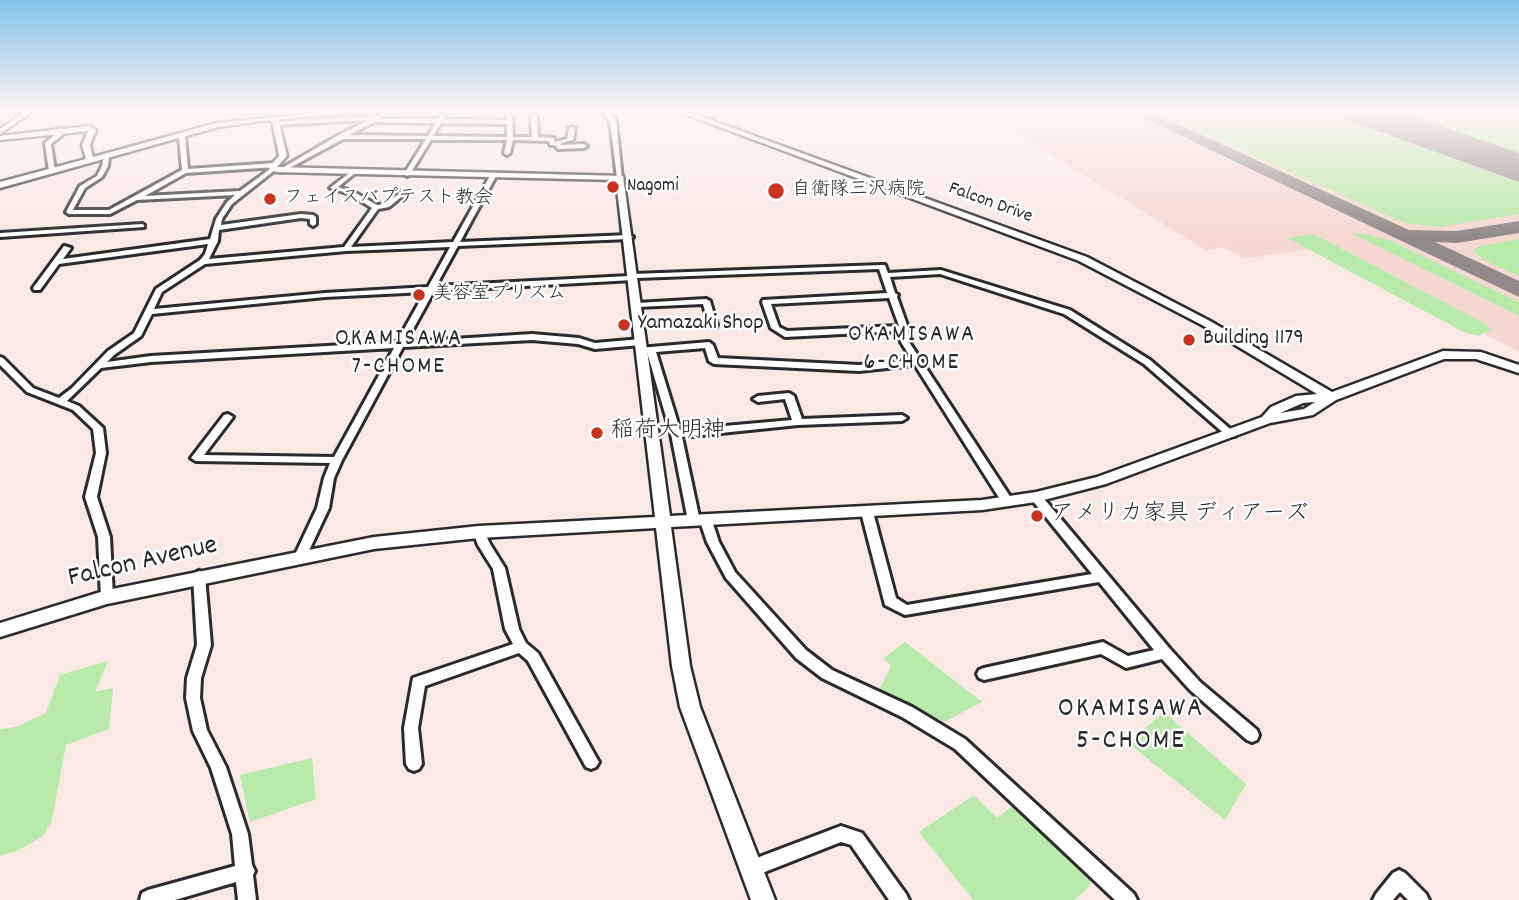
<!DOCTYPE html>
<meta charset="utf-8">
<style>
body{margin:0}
canvas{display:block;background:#f9e8e4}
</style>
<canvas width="1519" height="900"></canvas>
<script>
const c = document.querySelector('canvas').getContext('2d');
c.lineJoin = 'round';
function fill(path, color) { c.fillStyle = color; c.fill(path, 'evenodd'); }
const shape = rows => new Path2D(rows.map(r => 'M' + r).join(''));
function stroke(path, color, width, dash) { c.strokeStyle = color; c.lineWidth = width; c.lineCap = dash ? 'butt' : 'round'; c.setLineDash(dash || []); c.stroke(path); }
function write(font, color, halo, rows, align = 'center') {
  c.font = font + ' Dekko,"Klee One",sans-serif'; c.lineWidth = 5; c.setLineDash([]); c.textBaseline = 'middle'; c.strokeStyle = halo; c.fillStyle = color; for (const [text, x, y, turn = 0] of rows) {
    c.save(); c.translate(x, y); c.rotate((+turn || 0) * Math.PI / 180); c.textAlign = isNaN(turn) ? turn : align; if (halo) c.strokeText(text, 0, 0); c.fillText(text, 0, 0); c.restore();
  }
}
fill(shape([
 [980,111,1519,111,1519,352,1321,247,1244,259,1224,247,1206,250]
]), '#f5d8d1');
fill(shape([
 [1156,111,1324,111,1519,183,1519,214,1438,227,1404,223],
 [1395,111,1519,111,1519,153],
 [1351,233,1366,234,1389,240,1519,302,1519,316],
 [1313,234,1484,323,1492,329,1478,336,1464,332,1287,238],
 [1519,239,1519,276,1486,261,1473,251,1477,247],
 [905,642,982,702,944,722,878,692,891,666,884,658],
 [108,661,95,692,113,688,109,729,66,745,52,820,43,836,17,851,0,856,0,729,16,727,46,713,60,675],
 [1164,712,1246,784,1225,820,1128,743],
 [312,758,316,799,250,822,240,775],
 [974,795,997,818,1014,805,1092,878,1088,888,1074,900,973,900,919,832]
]), '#b8eaaa');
fill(shape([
 [1129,111,1149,111,1409,230,1457,231,1519,221,1519,233,1457,243,1435,242,1519,281,1519,297,1129,111]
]), '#928a88');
fill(shape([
 [1339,111,1397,111,1519,153,1519,182,1345,119,1339,111]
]), '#928a88');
const street = shape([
 [386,111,392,111,379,119,438,119,444,111,448,111,443,119,507,120,507,111,512,111,513,137,532,137,531,117,534,115,537,117,538,137,554,138,555,142,567,139,569,129,572,127,575,129,573,140,561,143,561,145,584,144,587,146,584,148,558,149,555,145,550,145,549,141,513,140,510,153,507,155,504,153,507,140,431,140,410,174,407,176,404,174,426,139,343,139,282,172,277,171,337,136,369,120,275,125,273,122,370,116,373,118,386,111],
 [374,122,436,123,428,136,349,135,374,122],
 [441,123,507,124,507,137,433,136,441,123],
 [600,111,605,111,616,120,622,179,617,178,610,121,600,111],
 [59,129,62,131,62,135,51,144,55,171,52,173,49,171,45,143,56,134,56,131,59,129],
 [182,134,185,136,188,169,275,163,278,165,275,167,186,173,145,196,240,191,273,167,276,169,275,170,232,204,222,219,221,225,301,214,313,215,316,217,316,224,313,226,310,224,310,219,301,218,219,230,218,241,209,259,344,247,372,208,350,194,330,188,352,171,355,173,354,174,338,187,354,192,377,205,385,204,401,192,406,193,389,207,378,209,351,247,453,242,490,176,493,174,496,176,460,242,629,235,633,237,629,239,458,246,436,286,629,276,633,274,882,265,885,265,888,273,941,270,1070,310,1150,360,1236,434,1235,436,1227,436,1144,364,1064,314,940,274,890,277,895,293,898,295,897,297,908,328,909,342,1011,498,1013,501,1011,504,1003,504,915,365,859,371,714,364,709,361,705,348,656,352,680,430,792,420,785,399,758,402,753,399,758,396,789,393,794,396,802,419,902,415,907,418,902,421,798,425,682,437,700,521,698,524,694,525,690,524,688,521,671,434,647,352,639,352,639,348,709,342,713,345,718,358,859,365,912,360,901,342,900,331,785,337,771,328,762,302,763,300,887,293,879,269,637,278,633,280,434,291,406,342,532,334,579,338,595,343,641,339,645,342,641,345,595,349,578,344,532,340,403,347,342,460,334,478,329,508,306,557,304,560,300,561,296,560,294,557,317,508,324,478,330,463,196,461,191,458,224,415,228,414,233,417,204,455,334,457,394,348,151,362,101,368,67,401,79,406,103,428,106,453,97,497,110,537,113,597,112,600,107,602,102,600,101,597,98,537,85,497,96,453,93,429,73,410,27,392,0,365,0,357,3,358,33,388,59,398,72,388,108,351,134,333,156,289,200,260,205,254,208,244,59,264,40,290,34,290,33,288,64,246,71,248,63,259,210,239,216,219,227,202,235,195,137,200,110,214,69,214,66,212,80,186,97,176,102,166,104,156,109,157,108,166,102,177,85,188,73,210,109,210,182,170,179,136,182,134],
 [450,247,428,287,325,293,154,309,162,292,205,264,346,251,450,247],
 [425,292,397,342,151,356,107,362,114,355,141,336,152,314,325,297,425,292],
 [889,298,899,326,787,331,779,327,771,304,889,298],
 [142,224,144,225,144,227,0,237,0,233,142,224],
 [706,299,710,301,717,325,716,327,710,327,709,325,703,304,637,307,633,305,637,303,706,299],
 [1036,493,1040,494,1170,649,1200,682,1257,730,1259,735,1257,740,1252,742,1247,740,1190,690,1162,659,1126,668,1101,654,984,680,979,678,977,674,979,670,984,668,1103,642,1128,656,1154,650,1099,582,905,615,885,605,861,512,863,509,867,508,871,509,873,512,896,598,907,605,1092,574,1032,500,1030,497,1032,494,1036,493],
 [706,517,710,518,712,521,719,542,735,572,806,650,832,670,912,707,965,739,1134,894,1137,900,1115,900,955,749,902,717,822,678,796,658,726,578,707,542,700,521,702,518,706,517],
 [479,528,483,529,490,544,505,568,519,629,526,643,538,653,596,757,599,762,596,767,591,769,586,767,528,661,519,653,425,686,418,728,422,764,419,769,414,771,409,769,406,764,404,728,413,678,513,644,505,629,493,569,478,545,473,532,475,529,479,528],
 [199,571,203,573,205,576,211,645,201,678,200,698,207,730,226,767,248,834,252,865,255,871,253,875,256,900,238,900,236,882,175,900,140,900,142,893,148,890,235,866,232,834,211,768,193,731,186,698,187,678,197,645,193,576,195,573,199,571],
 [841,826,862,833,906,894,909,900,889,900,851,845,841,842,752,877,746,874,743,868,746,862,841,826],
 [1399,870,1405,873,1426,894,1429,900,1408,900,1400,892,1393,900,1373,900,1376,894,1393,873,1399,870]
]);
const secondary = shape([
 [26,111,33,111,0,134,0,129,26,111],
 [339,111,365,111,278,119,287,156,277,167,623,176,670,516,982,500,1036,492,1097,477,1262,417,1271,407,1296,396,1317,394,1202,325,1079,261,677,111,686,111,1087,257,1210,321,1332,392,1443,351,1481,352,1519,365,1519,373,1476,359,1444,359,1336,400,1313,415,1270,423,1106,484,1036,502,982,510,671,527,690,666,700,707,775,900,751,900,680,707,672,666,656,528,479,538,374,549,107,604,0,637,0,623,107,590,374,537,479,526,655,517,616,180,276,172,268,168,279,156,272,121,269,120,218,127,0,188,0,182,86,159,82,145,88,131,0,140,0,136,89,126,96,130,90,145,93,157,217,123,339,111],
 [1315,402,1304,409,1280,413,1303,403,1315,402]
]);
stroke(street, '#2b2b2b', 6);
stroke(secondary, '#2b2b2b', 5);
fill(street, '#fff');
fill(secondary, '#fff');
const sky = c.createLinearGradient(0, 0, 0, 237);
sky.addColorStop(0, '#83c2e9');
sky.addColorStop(0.47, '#fcf5f3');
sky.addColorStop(1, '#fcf5f300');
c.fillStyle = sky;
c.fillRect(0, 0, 1519, 237);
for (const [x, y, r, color] of [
 [613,187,7,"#c8321e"],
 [776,191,9,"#c8321e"],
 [270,199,7,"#c8321e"],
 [419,295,7,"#c8321e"],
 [624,325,7,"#c8321e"],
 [1189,340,7,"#c8321e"],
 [597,433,7,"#c8321e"],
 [1037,516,7,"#c8321e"]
]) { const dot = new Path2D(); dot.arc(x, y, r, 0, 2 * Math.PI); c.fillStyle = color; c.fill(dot); stroke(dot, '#fff', 2.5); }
write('19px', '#2b2b2b', '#fff', [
 ["Nagomi",627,187],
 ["自衛隊三沢病院",792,191],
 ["フェイスバプテスト教会",284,199],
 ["美容室プリズム",433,295]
], 'left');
write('19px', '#2b2b2b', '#fff', [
 ["Falcon Drive",990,204,20]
]);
write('23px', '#2b2b2b', '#fff', [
 ["Yamazaki Shop",638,325],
 ["Building 1179",1203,340],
 ["稲荷大明神",611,433],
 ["アメリカ家具 ディアーズ",1051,516]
], 'left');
c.letterSpacing = '2px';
write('24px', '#2b2b2b', '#fff', [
 ["OKAMISAWA",912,337],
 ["6-CHOME",912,365],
 ["OKAMISAWA",399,341],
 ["7-CHOME",399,369]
]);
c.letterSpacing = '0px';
write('28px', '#2b2b2b', '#fff', [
 ["Falcon Avenue",143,564,-13]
]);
c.letterSpacing = '2px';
write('28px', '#2b2b2b', '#fff', [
 ["OKAMISAWA",1131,711],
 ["5-CHOME",1131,743]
]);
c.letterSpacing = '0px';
</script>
